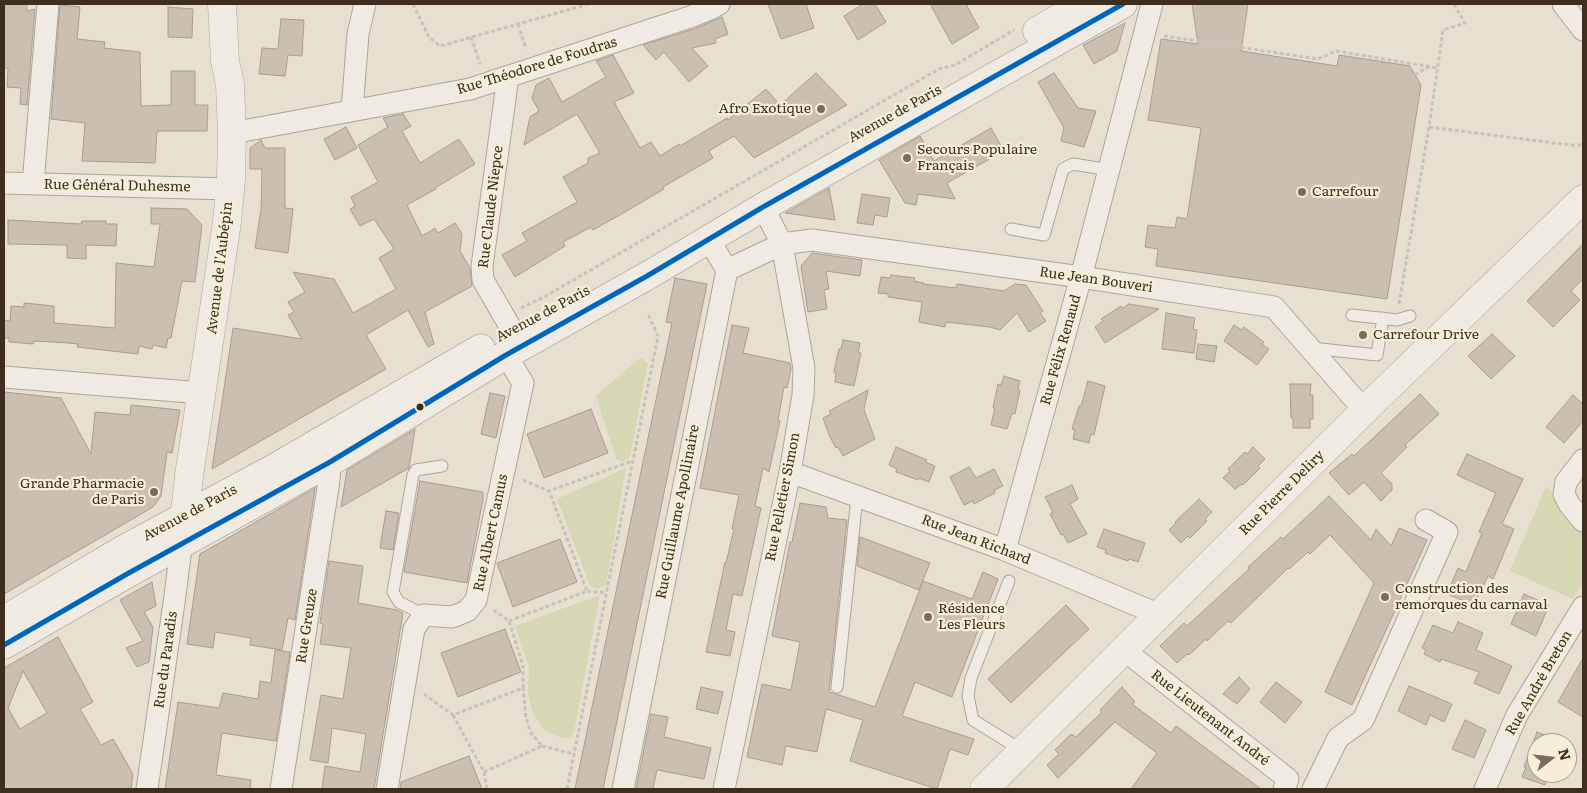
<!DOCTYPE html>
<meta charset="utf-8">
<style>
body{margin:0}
#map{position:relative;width:1587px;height:793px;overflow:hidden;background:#e7e0d1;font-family:Literata,serif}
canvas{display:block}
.frame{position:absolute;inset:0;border:5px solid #3d2e20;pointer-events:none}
.north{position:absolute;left:1527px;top:733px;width:50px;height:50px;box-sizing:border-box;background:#f7eed8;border:1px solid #ada18e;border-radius:50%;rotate:74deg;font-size:14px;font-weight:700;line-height:20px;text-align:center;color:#3d2e20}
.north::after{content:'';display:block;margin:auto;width:18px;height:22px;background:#786c5e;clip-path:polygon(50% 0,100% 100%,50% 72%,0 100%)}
</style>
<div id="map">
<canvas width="1587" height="793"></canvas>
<div class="frame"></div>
<div class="north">N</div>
</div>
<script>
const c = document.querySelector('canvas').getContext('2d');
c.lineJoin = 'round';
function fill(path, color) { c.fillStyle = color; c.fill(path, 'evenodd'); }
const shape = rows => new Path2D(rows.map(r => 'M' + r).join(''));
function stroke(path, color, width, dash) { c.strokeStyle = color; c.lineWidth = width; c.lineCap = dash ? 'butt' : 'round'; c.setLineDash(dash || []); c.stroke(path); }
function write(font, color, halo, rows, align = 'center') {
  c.font = font + ' Literata,serif'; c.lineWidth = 4.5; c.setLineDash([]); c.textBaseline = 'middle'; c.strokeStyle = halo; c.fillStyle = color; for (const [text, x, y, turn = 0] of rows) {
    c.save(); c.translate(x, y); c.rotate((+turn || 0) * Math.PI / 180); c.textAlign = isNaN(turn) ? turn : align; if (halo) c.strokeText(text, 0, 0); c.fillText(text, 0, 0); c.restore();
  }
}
fill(shape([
 [642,358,648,363,630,457,623,462,616,459,596,396,637,360],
 [626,468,606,585,597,589,590,586,557,499],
 [1546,486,1583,524,1583,582,1573,599,1510,571],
 [600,595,574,732,570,738,563,738,545,731,533,714,528,693,529,668,515,626]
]), '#d6d7b3');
const building = shape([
 [4,4,27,4,27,11,35,9,27,105,20,104,21,88,7,87,8,68,4,68,4,4],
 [768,4,806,4,814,28,781,39,768,4],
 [863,4,875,4,886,22,858,40,844,16,863,4],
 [930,4,966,4,979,28,952,44,930,4],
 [1192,4,1248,4,1241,51,1337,66,1339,55,1410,66,1421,85,1387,299,1156,266,1158,249,1145,247,1148,225,1175,228,1177,217,1187,219,1201,128,1148,120,1161,39,1198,44,1192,4],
 [60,5,80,7,77,39,105,42,104,48,140,52,141,106,171,105,171,71,195,71,195,105,208,105,207,131,157,131,155,163,82,161,85,123,51,119,60,5],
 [168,7,193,9,192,38,168,37,168,7],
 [722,17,728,34,715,39,716,43,692,48,708,66,689,82,664,52,656,60,643,45,694,29,722,17],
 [281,19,304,20,302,56,288,55,285,76,259,74,262,48,278,49,281,19],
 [1125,23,1117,51,1094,64,1083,45,1125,23],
 [613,55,634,93,614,102,640,148,651,142,660,156,679,144,680,146,727,118,728,120,766,89,780,105,816,73,847,105,754,158,734,136,709,151,713,158,663,187,664,189,625,212,593,230,591,227,563,242,565,246,515,277,502,255,527,241,522,233,577,202,563,177,588,163,588,158,600,153,577,114,524,145,530,117,539,111,532,98,536,85,549,78,562,102,606,77,596,61,613,55],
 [1054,73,1078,108,1096,111,1084,147,1061,141,1064,128,1038,82,1054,73],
 [403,114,411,126,402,131,420,163,459,139,475,164,435,188,436,189,407,205,422,236,435,228,438,233,455,223,462,234,460,251,470,268,472,286,425,312,434,344,428,347,408,310,366,335,386,369,212,469,233,328,302,339,288,315,294,312,288,302,305,292,293,272,334,279,353,313,396,289,379,258,394,249,374,219,360,226,350,209,355,206,351,197,378,182,358,145,388,127,383,118,403,114],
 [346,127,357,148,335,160,324,139,346,127],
 [991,128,1004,151,947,183,955,199,918,194,916,205,905,203,879,160,920,136,934,161,991,128],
 [261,140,265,148,285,148,285,208,293,209,288,253,255,248,261,210,262,169,250,169,250,148,261,140],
 [829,188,835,220,785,213,829,188],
 [862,194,890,198,887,217,875,215,873,225,857,223,862,194],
 [151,208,187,209,202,225,195,282,182,281,171,338,168,338,166,348,153,345,152,349,139,346,138,354,77,347,78,344,69,343,34,341,33,344,9,342,9,338,4,338,4,320,10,321,11,306,24,307,24,303,54,306,54,323,115,328,116,263,154,267,160,224,151,224,151,208],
 [8,220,81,224,82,221,106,221,106,224,117,224,116,246,86,245,86,259,67,258,67,245,8,244,8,220],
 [1583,244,1583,279,1571,291,1580,300,1553,327,1527,301,1583,244],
 [812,253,862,260,860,276,826,271,829,289,824,290,827,309,808,312,801,266,812,253],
 [891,275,915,278,914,281,924,283,923,284,956,288,957,284,1004,291,1015,284,1026,285,1043,311,1040,313,1046,321,1029,332,1017,313,1000,330,990,327,946,322,945,327,919,322,922,302,888,297,888,294,878,293,881,277,890,278,891,275],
 [675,278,707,284,603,789,575,789,672,323,666,322,675,278],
 [1129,304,1159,309,1105,343,1095,327,1103,321,1101,319,1121,306,1123,308,1129,304],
 [1166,313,1195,318,1193,329,1197,330,1194,353,1162,349,1166,313],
 [732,325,749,328,743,353,790,363,791,369,787,388,784,387,778,420,780,421,769,472,763,468,755,506,761,508,742,596,733,594,726,630,735,632,730,656,706,652,725,562,726,563,734,529,732,529,739,495,700,488,732,325],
 [1234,325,1242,330,1244,327,1253,334,1264,342,1262,344,1269,349,1257,365,1224,341,1234,325],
 [1492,334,1515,356,1491,379,1468,356,1492,334],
 [843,340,860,343,858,353,861,353,854,386,835,382,836,373,834,372,837,357,839,349,841,349,843,340],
 [1198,344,1217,346,1214,362,1196,359,1198,344],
 [1004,376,1020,381,1018,389,1020,390,1015,414,1012,413,1007,429,991,425,995,408,993,408,998,384,1001,385,1004,376],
 [1088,381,1105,386,1094,435,1091,434,1089,443,1073,439,1075,430,1072,429,1079,406,1081,406,1088,381],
 [1290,384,1311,384,1310,395,1313,395,1313,419,1310,419,1310,428,1293,428,1293,418,1291,418,1290,384],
 [868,390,864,410,875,439,843,456,838,447,836,448,830,437,823,418,831,414,829,411,868,390],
 [4,392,61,398,91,454,95,412,130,415,131,405,180,410,172,453,167,452,161,496,153,507,4,594,4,392],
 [490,393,505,396,496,438,481,434,490,393],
 [1420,394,1439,414,1405,445,1407,447,1381,473,1392,484,1392,490,1381,501,1364,482,1349,495,1329,473,1352,454,1354,456,1420,394],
 [1573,395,1583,404,1583,421,1564,443,1546,427,1573,395],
 [591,409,608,453,544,478,527,434,591,409],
 [415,429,409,468,341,507,347,470,415,429],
 [896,447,927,460,925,462,935,466,929,482,919,478,918,480,896,472,897,469,889,465,896,447],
 [1253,447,1265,459,1258,466,1260,468,1243,485,1242,484,1235,489,1223,478,1230,471,1228,469,1245,452,1247,454,1253,447],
 [1467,454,1523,479,1502,524,1514,529,1493,579,1488,576,1474,605,1447,594,1458,568,1466,572,1482,533,1479,532,1496,493,1457,475,1467,454],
 [969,467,976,478,994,469,1003,486,994,490,995,493,985,498,974,504,973,501,964,505,950,477,969,467],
 [420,481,483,492,483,499,467,583,404,572,420,481],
 [1072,485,1078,499,1070,504,1087,534,1068,543,1063,534,1061,535,1050,514,1053,512,1045,497,1072,485],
 [315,488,295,620,288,618,282,650,250,645,251,638,215,632,213,648,187,644,200,554,315,488],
 [1329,496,1371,540,1376,529,1391,546,1399,528,1427,540,1352,705,1325,692,1374,583,1330,535,1310,554,1308,552,1289,569,1288,568,1231,623,1228,621,1207,641,1206,639,1189,655,1187,654,1177,663,1160,646,1184,623,1187,626,1249,569,1248,567,1271,546,1281,537,1283,539,1329,496],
 [1199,499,1212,512,1205,519,1207,521,1190,538,1188,536,1181,543,1169,530,1176,523,1175,522,1199,499],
 [800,503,826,507,828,518,847,520,829,692,836,694,875,707,923,581,972,599,983,572,998,579,952,697,915,682,902,716,974,739,968,755,950,749,937,789,850,761,863,720,826,709,817,752,786,746,782,765,747,757,762,684,791,690,800,642,772,636,790,542,792,542,800,503],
 [386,511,399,513,393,550,380,548,386,511],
 [1104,529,1145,543,1138,562,1129,559,1128,561,1105,553,1106,550,1097,547,1104,529],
 [860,537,930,563,919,590,857,566,860,537],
 [560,539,577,582,513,607,497,563,560,539],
 [329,561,363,566,358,603,397,610,403,613,374,789,322,789,325,766,360,772,366,734,332,728,328,763,310,760,321,695,343,699,351,648,320,644,323,624,320,623,329,561],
 [152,582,156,606,144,612,153,627,149,662,137,667,126,648,143,641,120,600,152,582],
 [1524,594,1549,605,1536,636,1511,624,1524,594],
 [1066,605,1089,629,1011,703,988,679,1066,605],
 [1458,622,1483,633,1476,650,1512,666,1499,694,1474,683,1479,672,1441,659,1440,662,1424,654,1426,650,1422,648,1433,625,1453,633,1458,622],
 [505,629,521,672,458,697,441,653,505,629],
 [58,637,93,702,80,709,101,745,113,739,133,774,131,789,4,789,4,668,58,637],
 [23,671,47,713,20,729,8,708,23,671],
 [275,650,290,652,276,741,222,733,216,775,251,780,250,789,165,789,178,702,219,708,223,693,258,699,260,681,271,683,275,650],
 [1583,658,1583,717,1558,702,1583,658],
 [1239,677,1250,689,1237,704,1223,694,1239,677],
 [1276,682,1302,702,1285,723,1260,702,1276,682],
 [1409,686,1452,704,1444,722,1430,715,1426,725,1398,711,1409,686],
 [701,687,723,692,718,714,696,709,701,687],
 [1122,687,1135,702,1132,704,1171,733,1176,726,1261,789,1131,789,1157,753,1115,722,1058,778,1047,765,1059,754,1055,750,1071,734,1076,737,1102,712,1100,710,1122,687],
 [651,714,668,717,664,737,711,748,704,779,657,770,653,789,636,789,651,714],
 [1465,720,1486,730,1474,758,1452,749,1465,720],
 [1537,732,1563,742,1562,743,1537,743,1537,773,1550,773,1545,785,1522,777,1526,767,1524,767,1537,732],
 [469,756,482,789,400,789,401,782,469,756]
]);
fill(building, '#cbbfb2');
stroke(building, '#a89c90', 1);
const service = shape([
 [1011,229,1044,235,1063,169,1073,164,1110,170],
 [1352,315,1397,320,1410,316],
 [1311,348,1377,355,1383,318],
 [1009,581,971,678,968,696,973,720,1023,751],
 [424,615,399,602,393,592,413,475,416,470,442,466],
 [837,687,857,497]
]);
const minor = shape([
 [1563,4,1583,30],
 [508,77,482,266,483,280,512,330],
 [352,110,358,34,365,4],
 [232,133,470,89,690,17,710,9,719,4],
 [4,183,230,189],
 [33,184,48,4],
 [727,270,782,244,812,240,1081,277,1274,307,1364,410],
 [4,377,202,393],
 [1583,460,1566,482,1564,494,1569,504,1583,521],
 [790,472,1005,550,1160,615],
 [1005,550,1081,277,1152,4],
 [1124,650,1288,779,1284,789],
 [147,789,175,596,183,531],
 [281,789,329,481,330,462],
 [387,789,414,629,424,615,452,617,467,611,476,600,523,383,506,355],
 [623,789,727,270,709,240],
 [724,789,790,472,803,395,804,368,782,244,763,207],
 [1313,789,1338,738,1363,720,1447,532,1426,520],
 [1485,789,1517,715,1583,607]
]);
const tertiary = shape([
 [183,531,189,476,227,222,231,179,232,133,230,84,225,61,222,4],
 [984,789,1375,400,1583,199]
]);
const secondary = shape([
 [1037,31,1065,15,1080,4],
 [4,620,124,549,274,468,481,348],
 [4,645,127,574,330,462,506,355,647,276,763,207,1123,4]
]);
stroke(service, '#ada599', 13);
stroke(minor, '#ada599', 23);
stroke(tertiary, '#ada599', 29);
stroke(secondary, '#9c958a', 29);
stroke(shape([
 [413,4,429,37,440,46,589,4],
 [518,24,526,49],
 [1164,36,1318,59,1336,51,1438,68],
 [471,37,480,64],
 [1415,75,1428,67],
 [1429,127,1570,145,1583,145],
 [1399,304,1429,127,1443,30,1465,23,1454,4],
 [521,308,544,297,939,69,955,65,1014,30],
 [523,480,549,491,632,461],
 [587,591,606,593],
 [509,621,587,591,549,491],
 [424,694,453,715,523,688,523,665,509,621,492,609],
 [453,715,484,772,487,789],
 [542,746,574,754],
 [484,772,542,746,531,733,526,718,523,688],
 [567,789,658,336,648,314]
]), '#c8c2b9', 3, [4, 2.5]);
stroke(service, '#efebe3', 11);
stroke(minor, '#efebe3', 21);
stroke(tertiary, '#efebe3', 28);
stroke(secondary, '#efebe3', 28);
stroke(shape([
 [4,645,127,574,330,462,506,355,647,276,763,207,1123,4]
]), '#0065bd', 5);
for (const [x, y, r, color] of [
 [821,109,5,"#786c5e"],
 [907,158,5,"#786c5e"],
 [1302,192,5,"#786c5e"],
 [1363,335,5,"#786c5e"],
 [420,407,4.5,"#3d2e20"],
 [154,492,5,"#786c5e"],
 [1385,597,5,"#786c5e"],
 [928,617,5,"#786c5e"]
]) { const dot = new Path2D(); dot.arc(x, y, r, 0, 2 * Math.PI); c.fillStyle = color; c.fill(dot); stroke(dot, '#f7eed8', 2); }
write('14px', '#3d2e20', '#f7eed8', [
 ["Rue Théodore de Foudras",537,66,-17],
 ["Avenue de Paris",895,114,-29],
 ["Rue Général Duhesme",117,186,1],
 ["Rue Claude Niepce",491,207,-83],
 ["Avenue de l'Aubépin",220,268,-83],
 ["Rue Jean Bouveri",1096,280,8],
 ["Avenue de Paris",543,314,-28],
 ["Rue Félix Renaud",1061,350,-74],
 ["Rue Pierre Deliry",1282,493,-45],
 ["Rue Pelletier Simon",783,497,-79],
 ["Rue Guillaume Apollinaire",678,512,-79],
 ["Avenue de Paris",190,513,-28],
 ["Rue Albert Camus",491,533,-78],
 ["Rue Jean Richard",976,540,21],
 ["Rue Greuze",307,626,-81],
 ["Rue du Paradis",166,660,-82],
 ["Rue André Breton",1539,683,-60],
 ["Rue Lieutenant André",1210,718,38]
]);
write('14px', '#3d2e20', '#f7eed8', [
 ["Afro Exotique",811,109,"right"],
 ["Secours Populaire",917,150],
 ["Français",917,166],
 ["Carrefour",1312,192],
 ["Carrefour Drive",1373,335],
 ["Grande Pharmacie",144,484,"right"],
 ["de Paris",144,500,"right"],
 ["Construction des",1395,589],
 ["remorques du carnaval",1395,605],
 ["Résidence",938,609],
 ["Les Fleurs",938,625]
], 'left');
</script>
